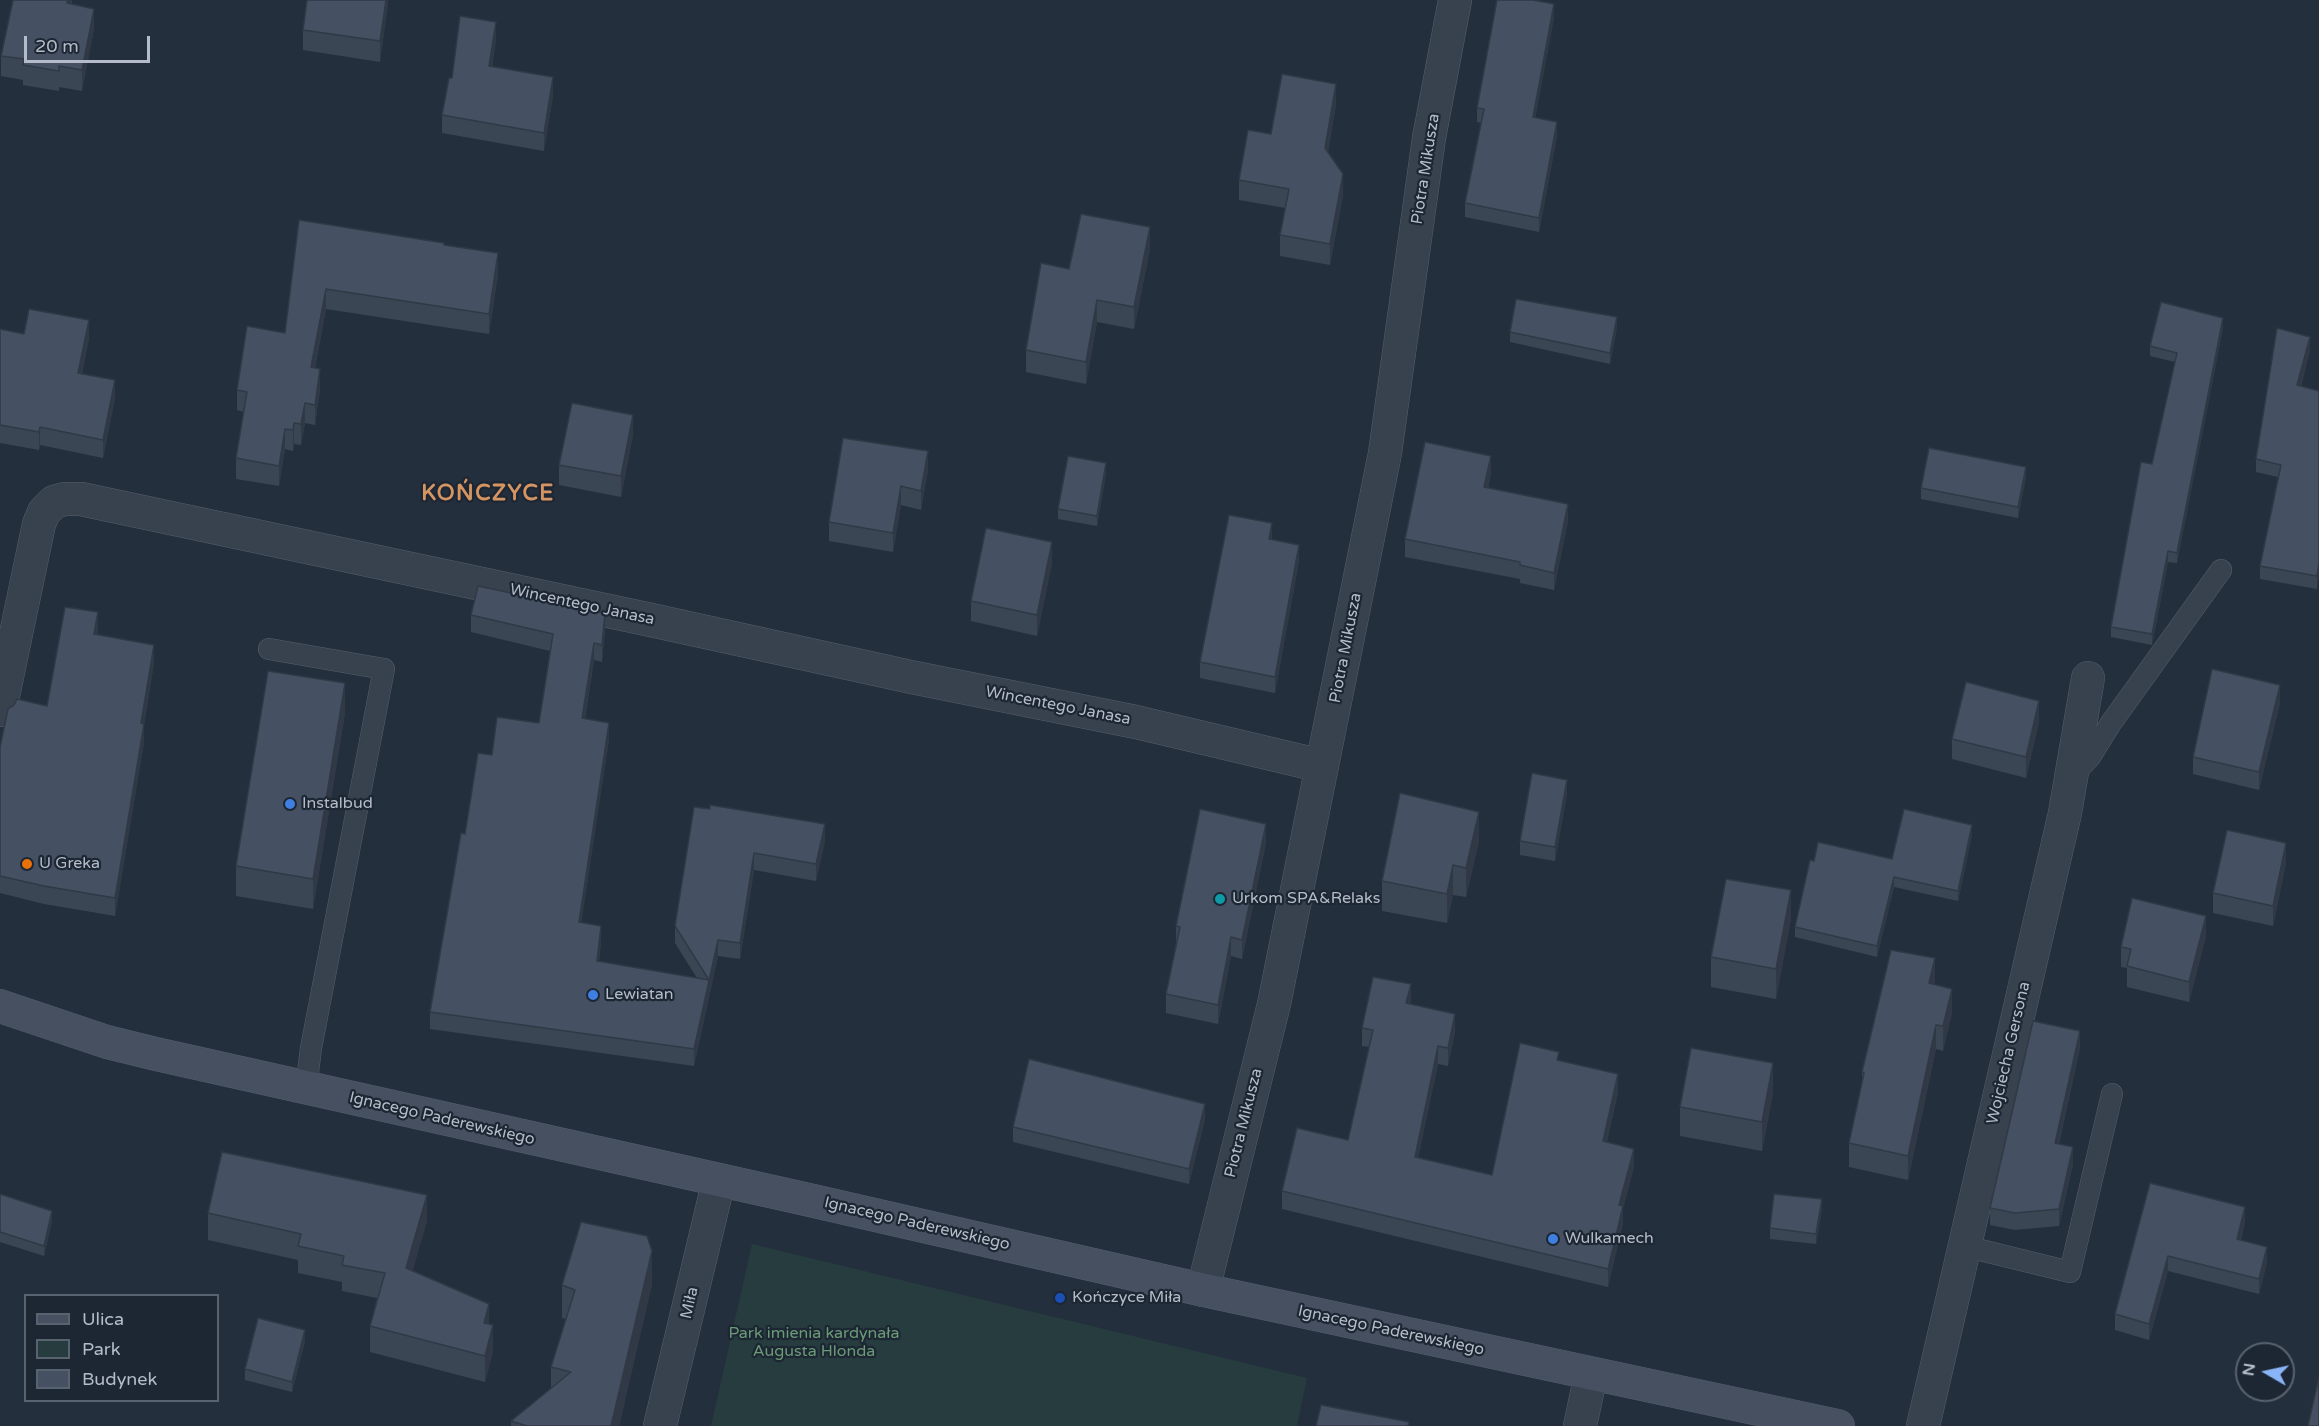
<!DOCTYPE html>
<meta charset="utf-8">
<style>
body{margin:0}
#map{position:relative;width:2319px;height:1426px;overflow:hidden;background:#242f3e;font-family:"Varela Round",sans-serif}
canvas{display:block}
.legend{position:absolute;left:24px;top:1294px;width:195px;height:108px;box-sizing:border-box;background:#1d2633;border:2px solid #59626f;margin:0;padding:8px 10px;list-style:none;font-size:18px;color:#b4bcc9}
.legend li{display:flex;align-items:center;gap:12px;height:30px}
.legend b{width:30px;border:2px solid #59626f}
.north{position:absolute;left:2235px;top:1342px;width:60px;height:60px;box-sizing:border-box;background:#1d2633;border:2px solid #59626f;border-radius:50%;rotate:279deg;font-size:16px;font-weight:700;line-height:24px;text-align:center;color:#b4bcc9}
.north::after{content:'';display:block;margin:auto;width:21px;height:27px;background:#8ab4f8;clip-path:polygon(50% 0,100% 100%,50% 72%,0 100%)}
.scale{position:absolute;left:24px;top:36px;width:126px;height:27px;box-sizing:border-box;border:3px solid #b4bcc9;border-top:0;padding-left:8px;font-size:18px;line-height:21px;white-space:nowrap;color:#b4bcc9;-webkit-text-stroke:4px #1d2633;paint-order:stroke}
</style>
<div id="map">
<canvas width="2319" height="1426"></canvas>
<ul class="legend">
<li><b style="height:8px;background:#465061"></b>Ulica</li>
<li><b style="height:16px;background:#263c3f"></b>Park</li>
<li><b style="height:16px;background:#455162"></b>Budynek</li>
</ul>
<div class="north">N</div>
<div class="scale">20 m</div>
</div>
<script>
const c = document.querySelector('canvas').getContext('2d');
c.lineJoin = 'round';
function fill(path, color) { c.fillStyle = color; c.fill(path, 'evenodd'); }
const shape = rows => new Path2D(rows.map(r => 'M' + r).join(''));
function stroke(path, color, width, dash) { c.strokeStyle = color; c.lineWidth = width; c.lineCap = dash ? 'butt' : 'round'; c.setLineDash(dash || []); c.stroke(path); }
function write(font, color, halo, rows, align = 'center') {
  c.font = font + ' "Varela Round",sans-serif'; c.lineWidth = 4.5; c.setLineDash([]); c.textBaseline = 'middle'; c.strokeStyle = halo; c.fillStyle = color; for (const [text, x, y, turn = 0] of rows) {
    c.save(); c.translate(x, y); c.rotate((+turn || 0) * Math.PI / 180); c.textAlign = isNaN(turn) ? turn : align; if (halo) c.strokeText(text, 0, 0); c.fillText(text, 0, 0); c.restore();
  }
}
fill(shape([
 [752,1244,1307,1378,1297,1426,711,1426]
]), '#263c3f');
const lane = shape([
 [269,649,384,669,311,1048,306,1088],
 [2072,776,2090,757,2111,723,2221,570],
 [1964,1246,2070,1272,2112,1094]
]);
const street = shape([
 [0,710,39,524,44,512,54,502,65,499,81,499,651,620,911,677,1136,722,1322,766],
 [1203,1290,1274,1004,1385,453,1429,138,1455,0],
 [660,1426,719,1180],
 [1580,1426,1591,1374],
 [1923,1426,2065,813,2088,678]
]);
const secondary = shape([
 [0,1006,107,1042,156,1054,805,1199,1203,1290,1838,1426]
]);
stroke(lane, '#565f6c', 22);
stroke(street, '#565f6c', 34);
stroke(secondary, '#565f6c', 34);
stroke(lane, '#38414e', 21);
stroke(street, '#38414e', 33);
stroke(secondary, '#465061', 33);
fill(shape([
 [72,0,72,4,94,29,82,91,59,87,59,91,23,85,23,80,1,76,1,56],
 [388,0,380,62,303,50,303,30],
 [1554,18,1535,118,1557,136,1539,232,1465,217,1465,203,1482,123,1477,122,1477,108],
 [496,39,492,67,553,95,544,151,442,133,442,115,452,78],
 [1336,104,1328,152,1343,195,1330,265,1280,256,1280,235,1285,208,1239,200,1239,180,1271,134],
 [299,220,444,245,498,274,489,334,326,309,315,368,320,389,315,425,305,423,301,445,294,444,293,451,285,449,279,486,236,479,236,458,244,412,237,410,237,390,285,333],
 [1150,249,1134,329,1097,322,1086,384,1026,372,1026,350,1069,269],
 [1617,327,1610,364,1510,342,1510,332],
 [2223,328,2177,563,2168,562,2152,645,2111,637,2111,627,2152,464,2175,362,2150,356,2150,346],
 [0,329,24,334,89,338,82,374,115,398,103,458,40,445,39,450,0,443],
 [2310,350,2301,386,2319,391,2317,589,2260,579,2260,566,2278,477,2256,472,2256,459],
 [633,435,621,497,559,485,559,465],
 [928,470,921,510,901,505,893,552,829,541,829,522],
 [1491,473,1488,488,1568,521,1554,590,1520,583,1520,579,1405,557,1405,539],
 [1106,474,1097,526,1058,519,1058,509],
 [2026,477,2018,518,1921,499,1921,488],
 [1272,540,1299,561,1275,693,1200,678,1200,662],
 [1052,563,1037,636,971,621,971,601],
 [471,615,605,630,602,662,594,660,585,719,609,739,581,922,601,943,599,961,697,978,675,943,675,926,694,807,825,841,816,881,754,870,740,959,718,956,694,1066,430,1029,430,1012,465,834,492,755,539,723,550,651,471,632],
 [98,630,97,635,154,663,144,725,144,742,115,916,44,904,0,893,0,747,14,705,47,706],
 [2280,703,2259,790,2193,774,2193,757],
 [345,713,313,909,236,896,236,866],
 [2039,722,2026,778,1952,759,1952,739],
 [1567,794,1555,861,1520,855,1520,841],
 [1972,835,1958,901,1894,887,1877,957,1795,937,1795,927,1814,861,1892,859],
 [1479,841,1466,897,1453,895,1447,923,1382,911,1382,881],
 [1266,843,1242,959,1231,956,1218,1024,1166,1013,1166,994,1176,945,1176,926],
 [2286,863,2273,926,2213,913,2213,893],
 [1791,919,1776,999,1711,987,1711,957],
 [2206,936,2189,1002,2127,987,2127,968,2121,967,2121,947],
 [1935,982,1934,984,1952,1013,1943,1051,1936,1049,1908,1180,1849,1167,1849,1143,1862,1083,1862,1072],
 [1411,1002,1410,1004,1455,1032,1448,1066,1438,1064,1418,1157,1492,1175,1559,1061,1618,1092,1607,1142,1634,1167,1623,1208,1623,1223,1608,1287,1282,1209,1282,1191,1348,1140,1370,1047,1362,1046,1362,1028],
 [2080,1048,2059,1144,2073,1164,2059,1226,2015,1230,1990,1225,1990,1208],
 [1773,1093,1762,1151,1680,1136,1680,1107],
 [1205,1119,1189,1184,1013,1142,1013,1127],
 [2150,1183,2245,1222,2241,1240,2267,1262,2259,1294,2168,1271,2149,1340,2115,1330,2115,1314],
 [0,1194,52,1221,44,1256,0,1242],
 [1822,1209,1816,1244,1770,1239,1770,1228],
 [208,1213,427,1221,412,1271,489,1324,493,1351,485,1382,370,1352,370,1326,377,1298,342,1291,342,1282,298,1273,298,1260,208,1240],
 [652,1284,619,1426,511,1426,511,1421,551,1389,551,1367,566,1319,562,1318,562,1285],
 [305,1341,292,1392,245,1380,245,1369]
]), '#3b4654');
fill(shape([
 [68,0,72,0,67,24,67,3],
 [386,0,388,0,388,5,380,62,380,41],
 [1554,4,1554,18,1533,131,1533,117],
 [94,9,94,29,82,91,82,70],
 [496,22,496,39,489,84,489,66],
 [553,77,553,95,544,151,544,133],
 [1336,84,1336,104,1325,168,1325,148],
 [1557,122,1557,136,1539,232,1539,218],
 [1343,174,1343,195,1330,265,1330,244],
 [1150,227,1150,249,1134,329,1134,307],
 [498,253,498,274,489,334,489,314],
 [326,289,326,309,311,387,311,367],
 [1097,300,1097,322,1086,384,1086,362],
 [1617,317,1617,327,1610,364,1610,353],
 [2223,318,2223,328,2177,563,2177,553],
 [89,320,89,338,78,391,78,373],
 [2310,337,2310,350,2297,399,2297,385],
 [320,369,320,389,315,425,315,405],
 [115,380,115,398,103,458,103,440],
 [305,403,305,423,301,445,301,424],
 [633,415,633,435,621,497,621,476],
 [294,423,294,444,293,451,293,430],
 [40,427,40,445,39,450,39,432],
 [285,429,285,449,279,486,279,466],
 [928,451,928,470,921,510,921,491],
 [1491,456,1491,473,1484,505,1484,487],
 [1106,463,1106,474,1097,526,1097,516],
 [2026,467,2026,477,2018,518,2018,507],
 [901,486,901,505,893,552,893,533],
 [1568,504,1568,521,1554,590,1554,573],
 [1272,523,1272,540,1269,539],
 [1052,542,1052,563,1037,636,1037,615],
 [1299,545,1299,561,1275,693,1275,677],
 [2168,551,2168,562,2152,645,2152,634],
 [2319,562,2319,576,2317,589,2317,576],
 [98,612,98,630,94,652,94,634],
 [605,613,605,630,602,662,602,645],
 [594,643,594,660,582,735,582,718],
 [154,645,154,663,144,725,144,742,115,916,115,898,141,723],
 [345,683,345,713,313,909,313,879],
 [2280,685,2280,703,2259,790,2259,772],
 [2039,701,2039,722,2026,778,2026,757],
 [609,723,609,739,579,939,579,922],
 [1567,780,1567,794,1555,861,1555,847],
 [1479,812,1479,841,1466,897,1466,868],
 [825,824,825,841,816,881,816,864],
 [1266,824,1266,843,1242,959,1242,940],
 [1972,825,1972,835,1958,901,1958,891],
 [2286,843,2286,863,2273,926,2273,906],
 [754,853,754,870,740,959,740,943],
 [1453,865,1453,895,1447,923,1447,894],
 [1894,877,1894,887,1877,957,1877,946],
 [1791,890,1791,919,1776,999,1776,969],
 [2206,916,2206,936,2189,1002,2189,982],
 [601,926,601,943,597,978,597,961],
 [1231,937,1231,956,1218,1024,1218,1005],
 [718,940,718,956,694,1066,694,1049],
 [1935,958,1935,982,1929,1007,1929,983],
 [1411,984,1411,1002,1406,1021,1406,1003],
 [1952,989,1952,1013,1943,1051,1943,1026],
 [1455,1014,1455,1032,1448,1066,1448,1048],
 [1936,1025,1936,1049,1908,1180,1908,1156],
 [2080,1031,2080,1048,2055,1160,2055,1143],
 [1438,1046,1438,1064,1415,1174,1415,1157],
 [1773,1063,1773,1093,1762,1151,1762,1122],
 [1618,1074,1618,1092,1603,1159,1603,1141],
 [1205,1104,1205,1119,1189,1184,1189,1169],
 [2073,1147,2073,1164,2059,1226,2059,1209],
 [1634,1149,1634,1167,1623,1208,1623,1223,1608,1287,1608,1269,1619,1205],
 [427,1195,427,1221,406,1295,406,1268],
 [1822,1199,1822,1209,1816,1244,1816,1234],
 [2245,1207,2245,1222,2237,1254,2237,1239],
 [52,1211,52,1221,44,1256,44,1246],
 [2267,1247,2267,1262,2259,1294,2259,1279],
 [652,1251,652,1284,619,1426,611,1426],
 [2168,1256,2168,1271,2149,1340,2149,1324],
 [489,1304,489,1330,484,1323],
 [493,1325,493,1351,485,1382,485,1356],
 [305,1330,305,1341,292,1392,292,1382]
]), '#303945');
const building = shape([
 [13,0,68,0,67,3,94,9,82,70,59,66,59,71,23,65,24,59,1,56,13,0],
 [307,0,386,0,380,41,303,30,307,0],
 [1497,0,1533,0,1554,4,1533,117,1557,122,1539,218,1465,203,1484,109,1477,108,1497,0],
 [460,16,496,22,489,66,553,77,544,133,442,115,449,78,452,78,460,16],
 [1282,74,1336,84,1325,148,1343,174,1330,244,1280,235,1289,189,1239,180,1248,130,1271,134,1282,74],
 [1081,214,1150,227,1134,307,1097,300,1086,362,1026,350,1041,263,1069,269,1081,214],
 [299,220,444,243,444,245,498,253,489,314,326,289,311,367,320,369,315,405,305,403,301,424,294,423,293,430,285,429,279,466,236,458,247,392,237,390,247,326,285,333,299,220],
 [1516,299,1617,317,1610,353,1510,332,1516,299],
 [2161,302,2223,318,2177,553,2168,551,2152,634,2111,627,2141,462,2152,464,2177,353,2150,346,2161,302],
 [29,309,89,320,78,373,115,380,103,440,40,427,39,432,0,425,0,329,24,334,29,309],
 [2277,328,2310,337,2297,385,2319,391,2319,562,2317,576,2260,566,2281,465,2256,459,2277,328],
 [572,403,633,415,621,476,559,465,572,403],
 [843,438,928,451,921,491,901,486,893,533,829,522,843,438],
 [1425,442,1491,456,1484,487,1568,504,1554,573,1520,565,1520,562,1405,539,1425,442],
 [1929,448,2026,467,2018,507,1921,488,1929,448],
 [1068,456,1106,463,1097,516,1058,509,1068,456],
 [1229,515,1272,523,1269,539,1299,545,1275,677,1200,662,1229,515],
 [986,528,1052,542,1037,615,971,601,986,528],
 [478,586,605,613,602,645,594,643,582,718,609,723,579,922,601,926,597,961,709,980,675,926,694,807,710,809,710,805,825,824,816,864,754,853,740,943,718,940,694,1049,430,1012,461,833,465,834,478,753,492,755,497,717,539,723,553,634,471,615,478,586],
 [65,607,98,612,94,634,154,645,141,723,144,724,115,898,44,886,0,876,0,747,8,709,14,705,17,699,47,706,65,607],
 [2212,669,2280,685,2259,772,2193,757,2212,669],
 [268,671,345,683,313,879,236,866,268,671],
 [1966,682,2039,701,2026,757,1952,739,1966,682],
 [1532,773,1567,780,1555,847,1520,841,1532,773],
 [1400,793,1479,812,1466,868,1453,865,1447,894,1382,881,1400,793],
 [1200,809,1266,824,1242,940,1231,937,1218,1005,1166,994,1180,927,1176,926,1200,809],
 [1904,809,1972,825,1958,891,1894,877,1877,946,1795,927,1810,860,1814,861,1818,842,1892,859,1904,809],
 [2227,830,2286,843,2273,906,2213,893,2227,830],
 [1726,879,1791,890,1776,969,1711,957,1726,879],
 [2132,898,2206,916,2189,982,2127,966,2131,949,2121,947,2132,898],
 [1891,950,1935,958,1929,983,1952,989,1943,1026,1936,1025,1908,1156,1849,1143,1864,1073,1862,1072,1891,950],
 [1373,977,1411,984,1406,1003,1455,1014,1448,1048,1438,1046,1415,1157,1492,1175,1520,1043,1559,1052,1557,1060,1618,1074,1603,1141,1634,1149,1619,1205,1623,1206,1608,1269,1282,1191,1297,1128,1348,1140,1373,1030,1362,1028,1373,977],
 [2033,1021,2080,1031,2055,1143,2073,1147,2059,1209,2015,1213,1990,1208,2033,1021],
 [1691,1048,1773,1063,1762,1122,1680,1107,1691,1048],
 [1029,1059,1205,1104,1189,1169,1013,1127,1029,1059],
 [222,1152,427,1195,406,1268,489,1304,484,1323,493,1325,485,1356,370,1326,385,1273,342,1265,344,1256,298,1246,301,1234,208,1213,222,1152],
 [2150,1183,2245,1207,2237,1239,2267,1247,2259,1279,2168,1256,2149,1324,2115,1314,2150,1183],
 [0,1194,52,1211,44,1246,0,1232,0,1194],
 [1774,1194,1822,1199,1816,1234,1770,1228,1774,1194],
 [581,1222,647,1236,652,1251,611,1426,527,1426,511,1421,571,1372,551,1367,575,1290,562,1285,581,1222],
 [258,1318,305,1330,292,1382,245,1369,258,1318],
 [2319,1377,2319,1426,2308,1426,2319,1377],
 [1321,1405,1409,1422,1408,1426,1316,1426,1321,1405]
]);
fill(building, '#455162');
stroke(building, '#303945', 1.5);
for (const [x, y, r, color] of [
 [290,804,6,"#3f7fe0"],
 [27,864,6,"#e8710a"],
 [1220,899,6,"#0f9aa8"],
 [593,995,6,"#3f7fe0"],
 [1553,1239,6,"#3f7fe0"],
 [1060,1298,6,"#1a4fb4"]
]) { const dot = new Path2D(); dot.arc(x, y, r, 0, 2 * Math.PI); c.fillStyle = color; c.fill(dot); stroke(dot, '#1d2633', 2); }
write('16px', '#b4bcc9', '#1d2633', [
 ["Piotra Mikusza",1426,169,-81],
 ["Wincentego Janasa",582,605,12],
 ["Piotra Mikusza",1346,648,-79],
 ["Wincentego Janasa",1058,706,11],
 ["Wojciecha Gersona",2009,1053,-77],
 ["Ignacego Paderewskiego",442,1119,13],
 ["Piotra Mikusza",1244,1123,-76],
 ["Ignacego Paderewskiego",917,1224,13],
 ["Miła",690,1303,-77],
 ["Ignacego Paderewskiego",1391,1331,12]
]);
write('16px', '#b4bcc9', '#1d2633', [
 ["Instalbud",302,804],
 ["U Greka",39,864],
 ["Urkom SPA&Relaks",1232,899],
 ["Lewiatan",605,995],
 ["Wulkamech",1565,1239],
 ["Kończyce Miła",1072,1298]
], 'left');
write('16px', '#6b9a76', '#1d2633', [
 ["Park imienia kardynała",814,1334],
 ["Augusta Hlonda",814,1352]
]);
c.letterSpacing = '1.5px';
write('bold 22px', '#d59563', '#1d2633', [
 ["KOŃCZYCE",488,494]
]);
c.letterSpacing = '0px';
</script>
